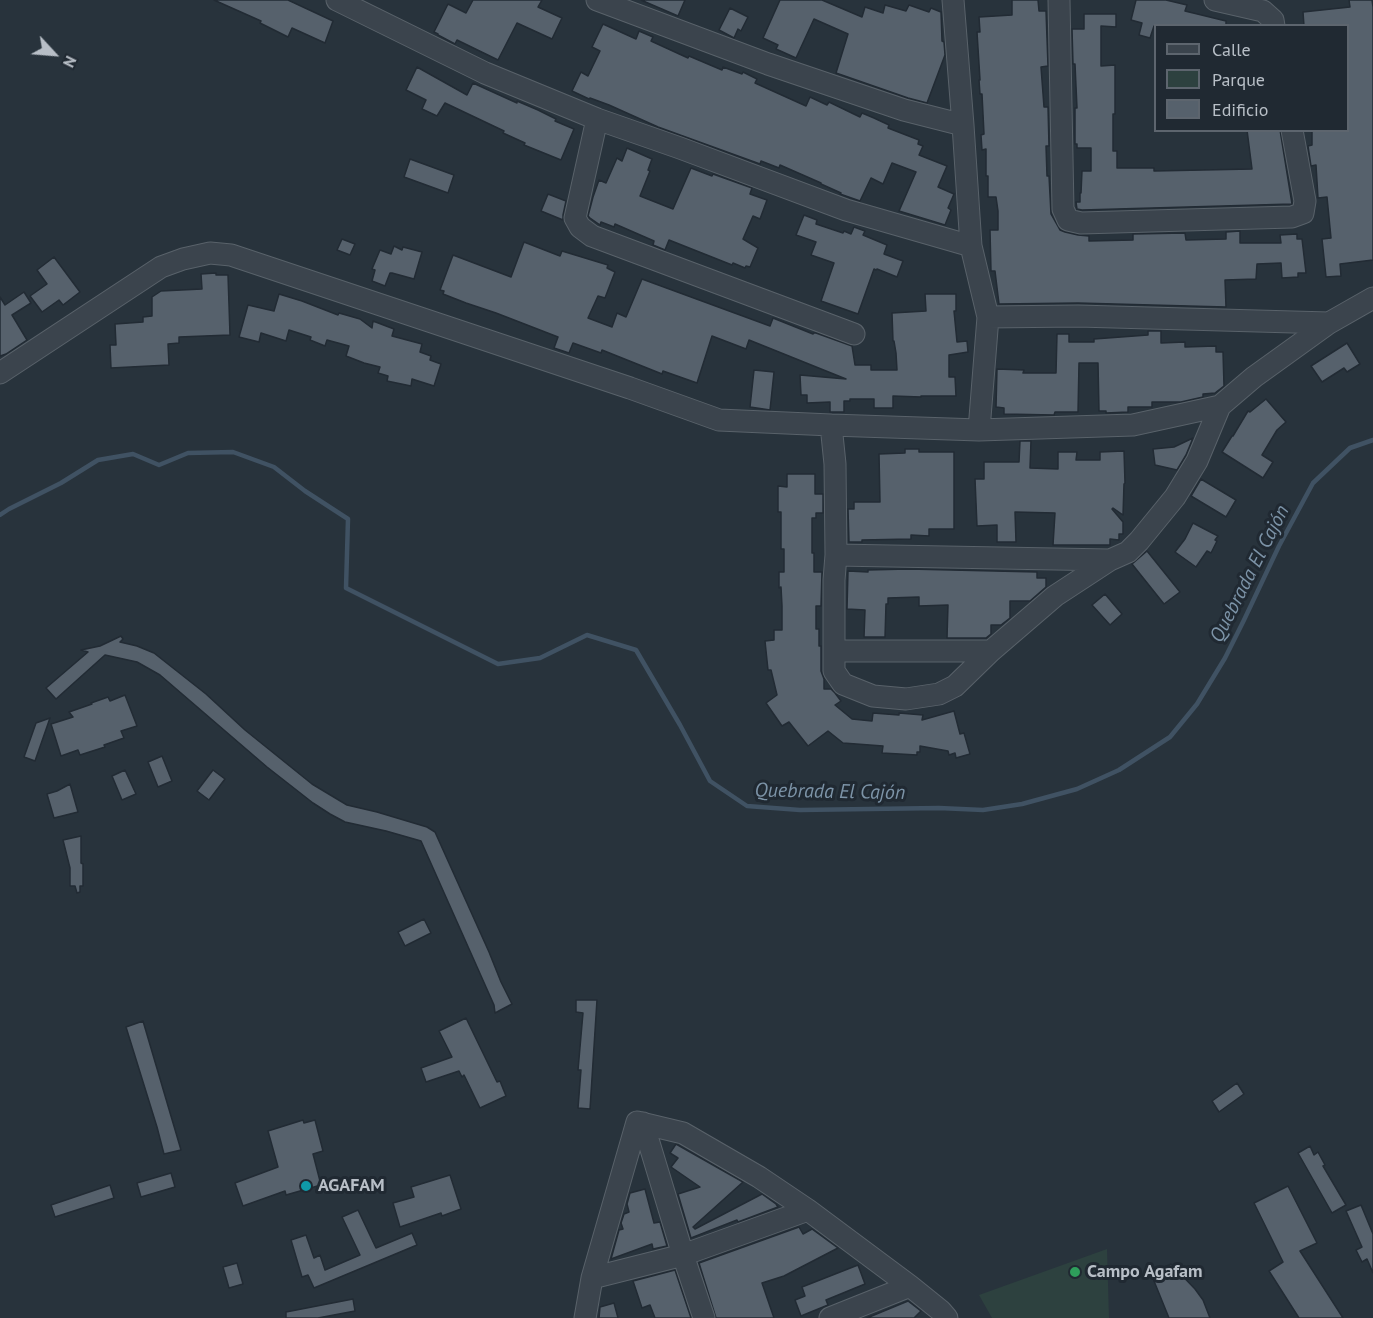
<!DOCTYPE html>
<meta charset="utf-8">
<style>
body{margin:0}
#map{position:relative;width:1373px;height:1318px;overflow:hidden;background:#28333c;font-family:"PT Sans",sans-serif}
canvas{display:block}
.legend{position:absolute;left:1154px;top:24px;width:195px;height:108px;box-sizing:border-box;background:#202932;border:2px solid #5d656e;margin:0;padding:8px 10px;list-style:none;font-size:18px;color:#b8bfc7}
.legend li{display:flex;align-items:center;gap:12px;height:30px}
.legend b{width:30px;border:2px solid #5d656e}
.north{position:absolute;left:24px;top:24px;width:60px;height:60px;-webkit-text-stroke:4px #202932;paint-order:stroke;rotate:116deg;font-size:16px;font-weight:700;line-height:24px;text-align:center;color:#b8bfc7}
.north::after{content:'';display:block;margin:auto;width:21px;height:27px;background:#b8bfc7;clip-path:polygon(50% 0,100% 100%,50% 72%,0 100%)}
</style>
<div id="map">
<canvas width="1373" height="1318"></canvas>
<ul class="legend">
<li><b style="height:8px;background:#3b444d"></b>Calle</li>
<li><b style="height:16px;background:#2d413f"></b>Parque</li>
<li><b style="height:16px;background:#56616c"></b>Edificio</li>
</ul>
<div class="north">N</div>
</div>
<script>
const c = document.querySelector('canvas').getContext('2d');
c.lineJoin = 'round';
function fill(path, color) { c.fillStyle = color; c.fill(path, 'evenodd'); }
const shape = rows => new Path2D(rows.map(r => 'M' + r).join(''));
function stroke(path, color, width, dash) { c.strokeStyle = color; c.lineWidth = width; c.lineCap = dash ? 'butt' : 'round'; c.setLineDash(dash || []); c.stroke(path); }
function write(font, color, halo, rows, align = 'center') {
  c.font = font + ' "PT Sans",sans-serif'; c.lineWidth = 6; c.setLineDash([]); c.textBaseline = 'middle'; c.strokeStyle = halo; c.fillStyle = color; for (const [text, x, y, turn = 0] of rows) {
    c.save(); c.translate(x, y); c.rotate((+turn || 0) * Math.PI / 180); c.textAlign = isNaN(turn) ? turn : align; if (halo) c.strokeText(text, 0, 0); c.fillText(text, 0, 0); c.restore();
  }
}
fill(shape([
 [1107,1249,1109,1318,992,1318,979,1295]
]), '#2d413f');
stroke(shape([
 [0,515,9,509,61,483,98,460,133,454,159,465,188,453,233,452,274,467,305,491,348,519,346,588,498,664,540,658,587,635,636,650,680,725,710,781,747,806,800,810,939,808,983,810,1022,804,1077,789,1119,770,1170,737,1197,704,1225,658,1244,620,1279,546,1313,483,1350,448,1373,440]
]), '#405263', 4.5);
const building = shape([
 [214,0,288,0,333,21,325,43,292,28,288,37,260,23,261,21,214,0],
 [473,0,542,0,538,7,562,18,552,39,517,23,498,60,457,40,455,44,438,35,438,34,434,32,448,4,466,13,473,0],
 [641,0,685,0,678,16,641,0],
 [780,0,822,0,862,17,865,7,883,13,885,5,906,11,909,5,929,12,931,8,941,12,942,41,944,42,945,55,927,103,908,98,836,73,848,34,814,19,796,58,776,49,778,45,763,38,780,0],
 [1012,0,1038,0,1039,11,1046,11,1048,66,1041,67,1044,107,1048,107,1049,146,1046,146,1047,176,1049,176,1051,214,1060,230,1065,232,1078,235,1089,236,1089,241,1133,240,1133,234,1185,233,1186,240,1226,239,1226,232,1240,231,1240,243,1281,243,1280,235,1297,234,1297,239,1302,239,1306,273,1298,273,1298,277,1282,278,1281,263,1257,264,1256,279,1225,280,1226,307,1078,303,999,304,995,271,991,271,990,230,998,230,998,211,996,197,988,197,988,176,986,176,986,149,982,150,981,135,984,134,982,94,980,94,979,80,980,80,977,32,980,32,979,17,1012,15,1012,0],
 [1136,0,1166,0,1187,5,1185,11,1226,21,1226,26,1154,26,1150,38,1139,35,1142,23,1131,20,1136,0],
 [1349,0,1372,0,1373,7,1373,260,1340,264,1341,276,1326,277,1322,239,1331,238,1327,197,1318,198,1316,165,1311,166,1308,146,1312,145,1312,130,1347,130,1347,26,1304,26,1303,12,1350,7,1349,0],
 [730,8,748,17,741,31,738,29,734,38,719,30,730,8],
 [1084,14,1116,14,1116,27,1101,26,1101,66,1115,65,1115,114,1113,114,1113,151,1117,151,1117,168,1154,168,1154,171,1252,169,1247,130,1280,130,1292,204,1082,210,1077,209,1076,202,1080,202,1080,193,1081,193,1082,171,1091,171,1091,148,1077,148,1077,144,1075,144,1075,108,1077,108,1075,64,1073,64,1072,29,1084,29,1084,14],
 [603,24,636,39,639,31,653,37,651,41,688,58,689,56,722,70,723,67,742,74,743,72,757,79,755,83,806,106,810,97,827,105,829,102,860,117,862,113,874,118,889,125,888,128,919,140,918,144,923,146,919,155,947,166,938,187,954,194,948,208,951,210,945,225,899,211,916,172,892,163,883,184,871,178,860,201,840,194,841,193,821,184,821,183,780,165,779,168,761,161,760,164,658,127,609,105,590,98,589,99,572,91,581,72,588,76,600,51,592,47,603,24],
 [417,67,467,95,473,83,517,103,517,101,538,110,556,119,555,121,574,129,561,160,524,145,525,143,503,133,504,131,445,103,437,116,422,109,426,100,406,90,417,67],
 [627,148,652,159,648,170,650,171,640,196,673,209,691,168,712,176,713,174,752,188,750,194,767,200,760,219,753,216,743,239,758,248,750,267,746,266,745,268,733,263,732,265,669,240,665,250,653,245,654,241,615,224,614,227,601,222,600,225,590,218,588,216,593,197,599,180,606,183,617,158,622,161,627,148],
 [410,159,454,175,448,193,404,177,410,159],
 [548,194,566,201,563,215,563,220,541,211,548,194],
 [804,215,817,220,816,224,843,233,844,231,851,234,854,227,865,231,863,235,887,245,884,254,903,261,897,277,877,269,876,270,874,269,858,314,821,301,834,263,811,255,816,242,796,235,804,215],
 [342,239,355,244,350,255,337,250,342,239],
 [524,242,560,256,562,251,608,265,607,268,615,272,605,298,598,296,588,318,612,327,617,313,626,317,642,279,770,326,773,318,813,334,814,333,816,333,852,346,855,365,871,365,871,370,897,370,896,353,894,341,893,341,892,313,926,311,925,294,956,294,956,311,954,311,957,342,967,341,968,352,949,355,949,377,955,377,956,396,921,396,921,397,893,396,893,408,874,408,874,399,850,399,850,401,844,401,844,412,830,412,830,402,807,403,807,395,801,395,800,375,846,379,749,340,746,349,712,336,697,383,663,371,662,374,602,350,601,353,573,343,569,353,554,348,558,337,496,313,466,303,443,294,444,291,440,290,453,255,511,277,524,242],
 [394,246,402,250,403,247,422,252,414,279,392,273,390,273,385,286,372,281,375,270,372,269,380,250,391,254,394,246],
 [54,257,80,292,63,305,59,300,42,312,30,296,47,284,37,270,54,257],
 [216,273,216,275,228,275,230,335,179,337,179,343,168,344,169,365,111,368,110,345,116,345,115,324,143,322,143,317,152,316,152,297,161,291,202,289,201,274,216,273],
 [24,292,31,303,12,315,27,340,6,354,0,356,0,297,5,305,24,292],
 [279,294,302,301,338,315,339,313,360,319,372,328,373,321,394,329,392,336,422,344,420,352,431,356,430,360,441,364,434,386,412,379,411,386,387,381,388,376,378,373,380,367,364,363,346,356,349,346,327,340,325,346,310,340,311,337,289,330,286,341,261,333,259,342,239,337,248,305,274,311,279,294],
 [1148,331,1161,331,1161,343,1185,342,1185,347,1216,346,1216,352,1223,352,1224,386,1215,393,1203,394,1203,397,1181,402,1152,402,1152,407,1128,407,1128,412,1106,413,1106,411,1099,411,1098,363,1079,363,1078,412,1055,412,1054,415,1004,414,1004,408,996,407,997,369,1024,370,1023,373,1056,373,1057,334,1069,334,1069,342,1094,342,1094,339,1148,335,1148,331],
 [1347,343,1360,364,1347,372,1344,368,1322,382,1311,366,1347,343],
 [754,370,774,372,770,410,750,407,754,370],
 [1266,399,1286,422,1277,430,1262,455,1273,462,1263,478,1222,452,1232,436,1233,436,1248,411,1250,412,1266,399],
 [1193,438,1186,455,1177,470,1155,465,1153,449,1174,447,1193,438],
 [1020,441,1031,441,1030,468,1058,469,1058,452,1077,452,1076,460,1100,460,1100,452,1124,451,1125,483,1124,484,1123,515,1113,508,1112,509,1123,522,1123,534,1119,534,1119,540,1110,539,1110,545,1053,545,1055,513,1015,512,1016,542,997,542,997,525,977,526,975,479,984,479,984,462,1019,462,1020,441],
 [905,449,919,449,919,452,954,452,954,529,929,529,929,536,911,535,911,539,862,540,862,542,849,542,848,509,854,509,854,502,880,502,879,454,905,453,905,449],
 [787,474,815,474,815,494,823,494,823,513,816,513,816,518,812,518,812,553,814,553,814,572,822,572,821,606,816,606,816,629,819,629,819,646,821,646,821,671,824,679,824,689,831,689,835,693,841,701,835,705,852,719,872,721,873,713,899,715,899,713,923,715,922,720,954,711,960,734,964,733,970,754,956,758,955,753,949,755,948,751,920,746,920,752,917,752,917,755,882,753,883,746,843,743,828,731,808,746,789,722,782,726,766,703,777,695,771,670,768,670,765,641,774,640,774,630,782,630,782,606,781,587,779,588,779,572,784,572,784,549,781,549,781,512,778,512,778,486,787,487,787,474],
 [1201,479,1236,500,1226,517,1191,496,1201,479],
 [1193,523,1218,536,1215,540,1217,541,1211,553,1207,551,1196,567,1175,552,1185,539,1193,523],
 [1147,551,1180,592,1164,604,1132,564,1147,551],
 [908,569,1037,572,1037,578,1046,578,1046,587,1030,601,1010,601,1010,618,1001,625,991,625,991,634,986,638,947,638,948,605,919,606,919,597,888,598,888,604,886,604,885,637,864,637,865,610,847,609,848,571,868,572,868,570,908,569],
 [1105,594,1122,614,1110,625,1092,605,1105,594],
 [121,636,123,639,120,642,137,646,154,653,206,694,245,730,312,784,347,805,377,812,427,827,435,832,489,952,501,982,512,1004,495,1013,494,1005,421,841,386,831,345,822,330,814,313,803,267,767,160,675,137,662,105,655,56,699,46,688,88,652,81,650,100,646,121,636],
 [125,695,137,726,121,731,124,738,104,745,105,747,80,755,78,750,61,756,51,724,73,717,69,712,92,704,91,703,108,697,110,701,125,695],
 [50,718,35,761,24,757,36,723,50,718],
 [162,756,172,781,158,787,148,762,162,756],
 [125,770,136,794,122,800,112,776,125,770],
 [213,770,225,779,209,800,197,791,213,770],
 [70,784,78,812,54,818,47,794,57,791,70,784],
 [81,836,81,863,83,864,83,886,80,886,80,892,77,893,75,886,70,886,70,868,63,840,81,836],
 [424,919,431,933,405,946,398,932,424,919],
 [576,1000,597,1000,590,1109,578,1108,581,1070,578,1070,583,1013,576,1012,576,1000],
 [466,1018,497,1082,500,1081,506,1096,480,1108,464,1075,462,1077,459,1071,426,1082,421,1068,452,1057,439,1031,466,1018],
 [143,1021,181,1150,164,1154,157,1127,126,1027,143,1021],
 [1237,1083,1244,1094,1219,1112,1212,1101,1237,1083],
 [303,1120,304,1123,315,1120,323,1151,313,1154,321,1185,286,1195,285,1191,243,1206,235,1183,278,1167,268,1131,303,1120],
 [676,1144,743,1182,693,1227,695,1229,762,1194,776,1204,778,1207,738,1222,737,1220,691,1238,678,1194,700,1187,671,1167,678,1158,670,1153,676,1144],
 [1310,1146,1314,1155,1318,1152,1325,1165,1323,1166,1346,1205,1332,1213,1298,1153,1310,1146],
 [171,1173,175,1187,141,1197,137,1183,171,1173],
 [450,1175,461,1209,442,1216,441,1213,400,1227,393,1203,414,1197,411,1187,450,1175],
 [110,1185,114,1198,55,1217,51,1205,110,1185],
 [1288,1186,1317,1243,1300,1251,1343,1318,1299,1318,1269,1271,1283,1262,1254,1203,1288,1186],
 [645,1189,654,1223,660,1222,667,1246,653,1249,652,1244,611,1259,619,1230,623,1229,621,1223,624,1214,629,1212,627,1204,630,1193,645,1189],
 [1361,1205,1373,1234,1373,1273,1367,1259,1362,1262,1356,1250,1362,1247,1346,1211,1361,1205],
 [358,1210,376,1248,412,1233,417,1245,314,1288,308,1275,302,1277,291,1240,306,1235,314,1258,320,1255,325,1270,360,1255,342,1217,358,1210],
 [799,1227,803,1234,812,1229,838,1248,784,1276,762,1283,774,1318,716,1318,699,1263,799,1227],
 [237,1263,243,1284,229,1288,223,1267,237,1263],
 [1171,1264,1195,1289,1203,1300,1210,1318,1169,1318,1154,1281,1158,1270,1171,1264],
 [858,1265,865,1284,826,1300,828,1305,801,1316,795,1300,805,1296,802,1287,858,1265],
 [675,1270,691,1318,655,1318,650,1305,642,1308,633,1281,675,1270],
 [353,1299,355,1311,318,1318,286,1318,286,1312,353,1299],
 [908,1301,921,1311,914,1318,867,1318,908,1301],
 [614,1303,618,1318,599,1318,600,1307,614,1303]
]);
fill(building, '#56616c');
stroke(building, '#222b34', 1.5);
const minor = shape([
 [337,0,485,73,597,119,680,148,846,210,971,246],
 [597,0,768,64,904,110,963,125],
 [953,0,963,125,971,246,988,317,979,430],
 [1059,0,1063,209,1068,220,1081,223,1292,217,1303,213,1305,201,1292,130],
 [1215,0,1263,11,1273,20,1274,26],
 [597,119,575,218,580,227,592,236,854,334],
 [988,317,1078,316,1329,323],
 [0,373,161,267,183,259,210,253,231,255,630,388,719,420,831,425,835,464,836,555,834,580,834,671,843,684,873,696,906,699,939,694,955,686,991,651,1055,596,1110,560,1128,552,1139,541,1175,497,1197,461,1220,406],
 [831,425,979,430,1133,425,1220,406,1254,377,1329,323,1373,298],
 [836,555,1110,560],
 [834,651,991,651],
 [643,1123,683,1255,704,1318],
 [592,1278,683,1255,808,1210],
 [585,1318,592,1278,637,1122,683,1133,759,1177,808,1210,910,1286,941,1311,947,1318],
 [830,1318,910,1286]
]);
stroke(minor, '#59626a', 23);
stroke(minor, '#3b444d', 21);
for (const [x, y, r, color] of [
 [306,1186,6,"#0f9aa8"],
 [1075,1272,6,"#2e9e5b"]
]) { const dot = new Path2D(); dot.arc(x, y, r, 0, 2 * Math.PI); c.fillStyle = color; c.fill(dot); stroke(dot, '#202932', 2); }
write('bold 18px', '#b8bfc7', '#202932', [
 ["AGAFAM",318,1186],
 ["Campo Agafam",1087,1272]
], 'left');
write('italic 20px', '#7c93a7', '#202932', [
 ["Quebrada El Cajón",1250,574,-63],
 ["Quebrada El Cajón",830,792,1]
]);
</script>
